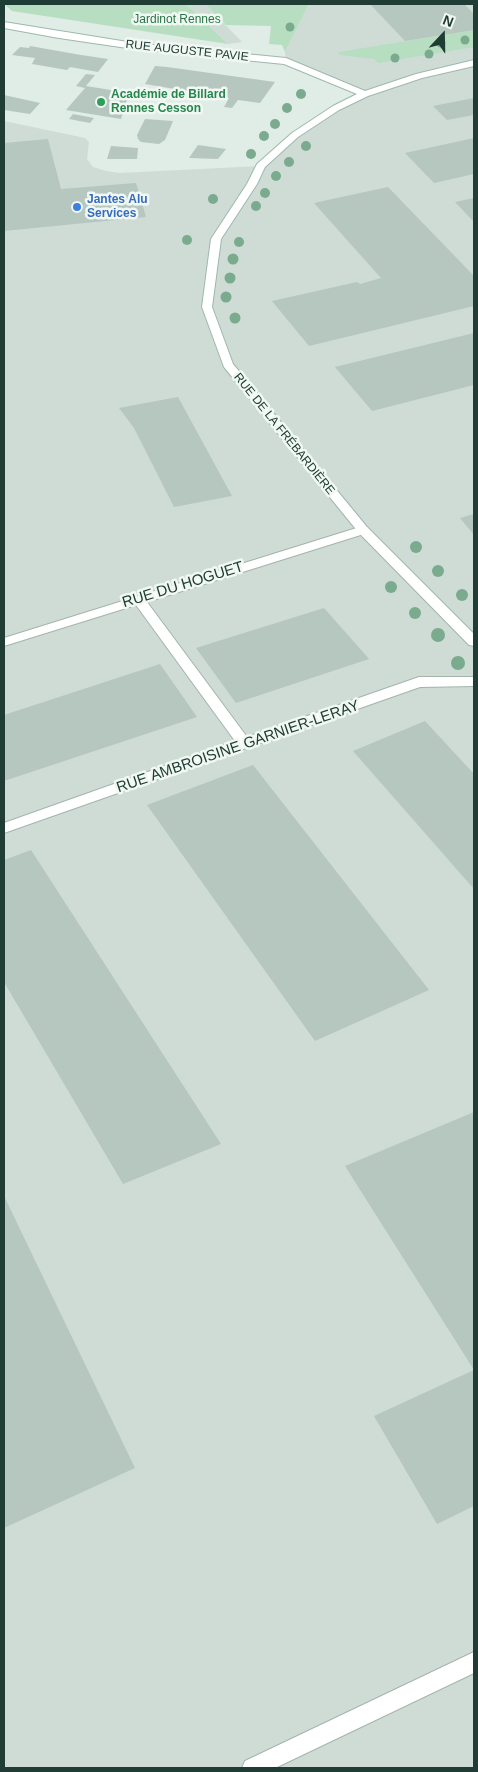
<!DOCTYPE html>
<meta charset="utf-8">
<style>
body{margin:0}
#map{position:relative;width:478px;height:1772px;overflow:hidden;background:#e0ece6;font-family:Arial,sans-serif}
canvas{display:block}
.frame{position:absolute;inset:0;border:5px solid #203d35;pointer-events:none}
.north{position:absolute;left:418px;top:10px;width:50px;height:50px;-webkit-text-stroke:4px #f1f8f4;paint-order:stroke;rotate:21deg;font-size:14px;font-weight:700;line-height:20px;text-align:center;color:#203d35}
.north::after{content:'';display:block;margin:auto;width:18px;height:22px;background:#203d35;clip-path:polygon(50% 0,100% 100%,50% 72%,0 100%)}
</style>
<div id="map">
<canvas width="478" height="1772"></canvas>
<div class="frame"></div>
<div class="north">N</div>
</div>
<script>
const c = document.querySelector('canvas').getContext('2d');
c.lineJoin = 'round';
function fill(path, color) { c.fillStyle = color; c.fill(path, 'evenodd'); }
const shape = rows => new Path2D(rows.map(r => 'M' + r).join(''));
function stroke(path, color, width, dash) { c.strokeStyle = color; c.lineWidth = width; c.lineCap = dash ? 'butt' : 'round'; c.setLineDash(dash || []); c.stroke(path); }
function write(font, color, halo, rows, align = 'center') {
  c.font = font + ' Arial,sans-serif'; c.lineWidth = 5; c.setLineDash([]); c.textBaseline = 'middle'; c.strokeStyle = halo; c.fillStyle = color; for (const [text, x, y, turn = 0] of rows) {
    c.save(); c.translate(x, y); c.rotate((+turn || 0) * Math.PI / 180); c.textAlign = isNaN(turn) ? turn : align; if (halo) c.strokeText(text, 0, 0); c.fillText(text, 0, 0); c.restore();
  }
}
fill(shape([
 [186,4,205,4,242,42,228,44],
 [309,4,474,4,474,1768,4,1768,4,121,85,138,89,142,87,159,93,167,106,171,119,173,261,166,295,135,365,94,286,61,285,52]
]), '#cedcd5');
fill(shape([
 [4,4,186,4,228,44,12,11],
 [205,4,309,4,285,52,282,45,269,44,271,26,226,25],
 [474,30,474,47,378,63,374,59,339,55,339,52]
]), '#b8dec2');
fill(shape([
 [370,4,464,4,474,14,474,30,405,41],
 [30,46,81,55,108,59,98,72,70,67,67,70,32,64,35,58,12,55,20,47,29,48],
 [155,66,167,67,275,82,260,103,238,100,232,108,224,107,229,98,145,84],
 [86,74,95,75,86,86,129,93,121,119,66,110,85,88,76,86],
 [4,95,40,103,30,114,4,110],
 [474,98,474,115,447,120,433,106],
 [73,114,94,118,90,123,69,119],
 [145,119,173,121,165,140,159,144,141,142,138,139,137,135],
 [474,138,474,174,434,183,405,153],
 [48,139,61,189,136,183,146,217,4,231,4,143],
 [198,145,226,149,218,159,189,158],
 [111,146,138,148,137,159,107,159],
 [388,187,474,276,474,306,309,346,272,301,357,282,360,284,381,278,314,203],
 [474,198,474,222,455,202],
 [474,333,474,385,372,411,335,367],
 [178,397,232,496,174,507,134,428,119,408],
 [474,514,474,535,460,518],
 [324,608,369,659,236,703,196,648],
 [160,664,197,717,4,781,4,715],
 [425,721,474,774,474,889,353,751],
 [253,765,429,990,315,1041,147,805],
 [31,850,221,1144,123,1184,4,982,4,860],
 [474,1112,474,1506,437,1524,374,1416,474,1370,345,1166],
 [4,1196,135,1468,4,1528]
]), '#b5c7bf');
const street = shape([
 [363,526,367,527,369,530,367,533,147,602,247,737,419,677,474,677,474,686,420,687,4,833,4,823,235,741,136,605,4,646,4,638,363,526],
 [474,1652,474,1673,275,1768,242,1768,245,1761,474,1652]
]);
const secondary = shape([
 [4,22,134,43,286,58,365,91,416,74,474,60,474,66,422,78,368,96,339,110,298,137,265,167,257,184,221,239,212,307,233,364,367,527,474,634,474,646,469,645,359,533,224,367,202,307,211,239,247,184,257,164,292,133,333,106,357,94,284,64,134,49,59,38,4,28,4,22]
]);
stroke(street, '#a3b4ad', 2);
stroke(secondary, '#9eb8af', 2);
fill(street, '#fff');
fill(secondary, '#fff');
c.fillStyle = '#7bab8e';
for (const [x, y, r] of [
 [290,27,4.5],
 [465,40,4.5],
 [441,43,4.5],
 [429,54,4.5],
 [395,58,4.5],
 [301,94,5],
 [287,108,5],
 [275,124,5],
 [264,136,5],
 [306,146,5],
 [251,154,5],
 [289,162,5],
 [276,176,5],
 [265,193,5],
 [213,199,5],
 [256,206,5],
 [187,240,5],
 [239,242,5],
 [233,259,5.5],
 [230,278,5.5],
 [226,297,5.5],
 [235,318,5.5],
 [416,547,6],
 [438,571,6],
 [391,587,6],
 [462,595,6],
 [415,613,6],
 [438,635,7],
 [458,663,7]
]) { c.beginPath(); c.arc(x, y, r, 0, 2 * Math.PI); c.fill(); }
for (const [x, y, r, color] of [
 [101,102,5,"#2e9e5b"],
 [77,207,5,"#3f7fe0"]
]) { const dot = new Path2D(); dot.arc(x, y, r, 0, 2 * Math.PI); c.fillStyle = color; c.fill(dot); stroke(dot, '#f1f8f4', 2); }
write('12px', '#287646', '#f1f8f4', [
 ["Jardinot Rennes",177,20]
]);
write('12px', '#203d35', '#f1f8f4', [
 ["RUE AUGUSTE PAVIE",187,51,6],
 ["RUE DE LA FRÉBARDIÈRE",284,434,51]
]);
write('bold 12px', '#27864d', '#f1f8f4', [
 ["Académie de Billard",111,95],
 ["Rennes Cesson",111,109]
], 'left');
write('bold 12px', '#366cbe', '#f1f8f4', [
 ["Jantes Alu",87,200],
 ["Services",87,214]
], 'left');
write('15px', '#203d35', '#f1f8f4', [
 ["RUE DU HOGUET",183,585,-17],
 ["RUE AMBROISINE GARNIER-LERAY",238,747,-19]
]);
</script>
